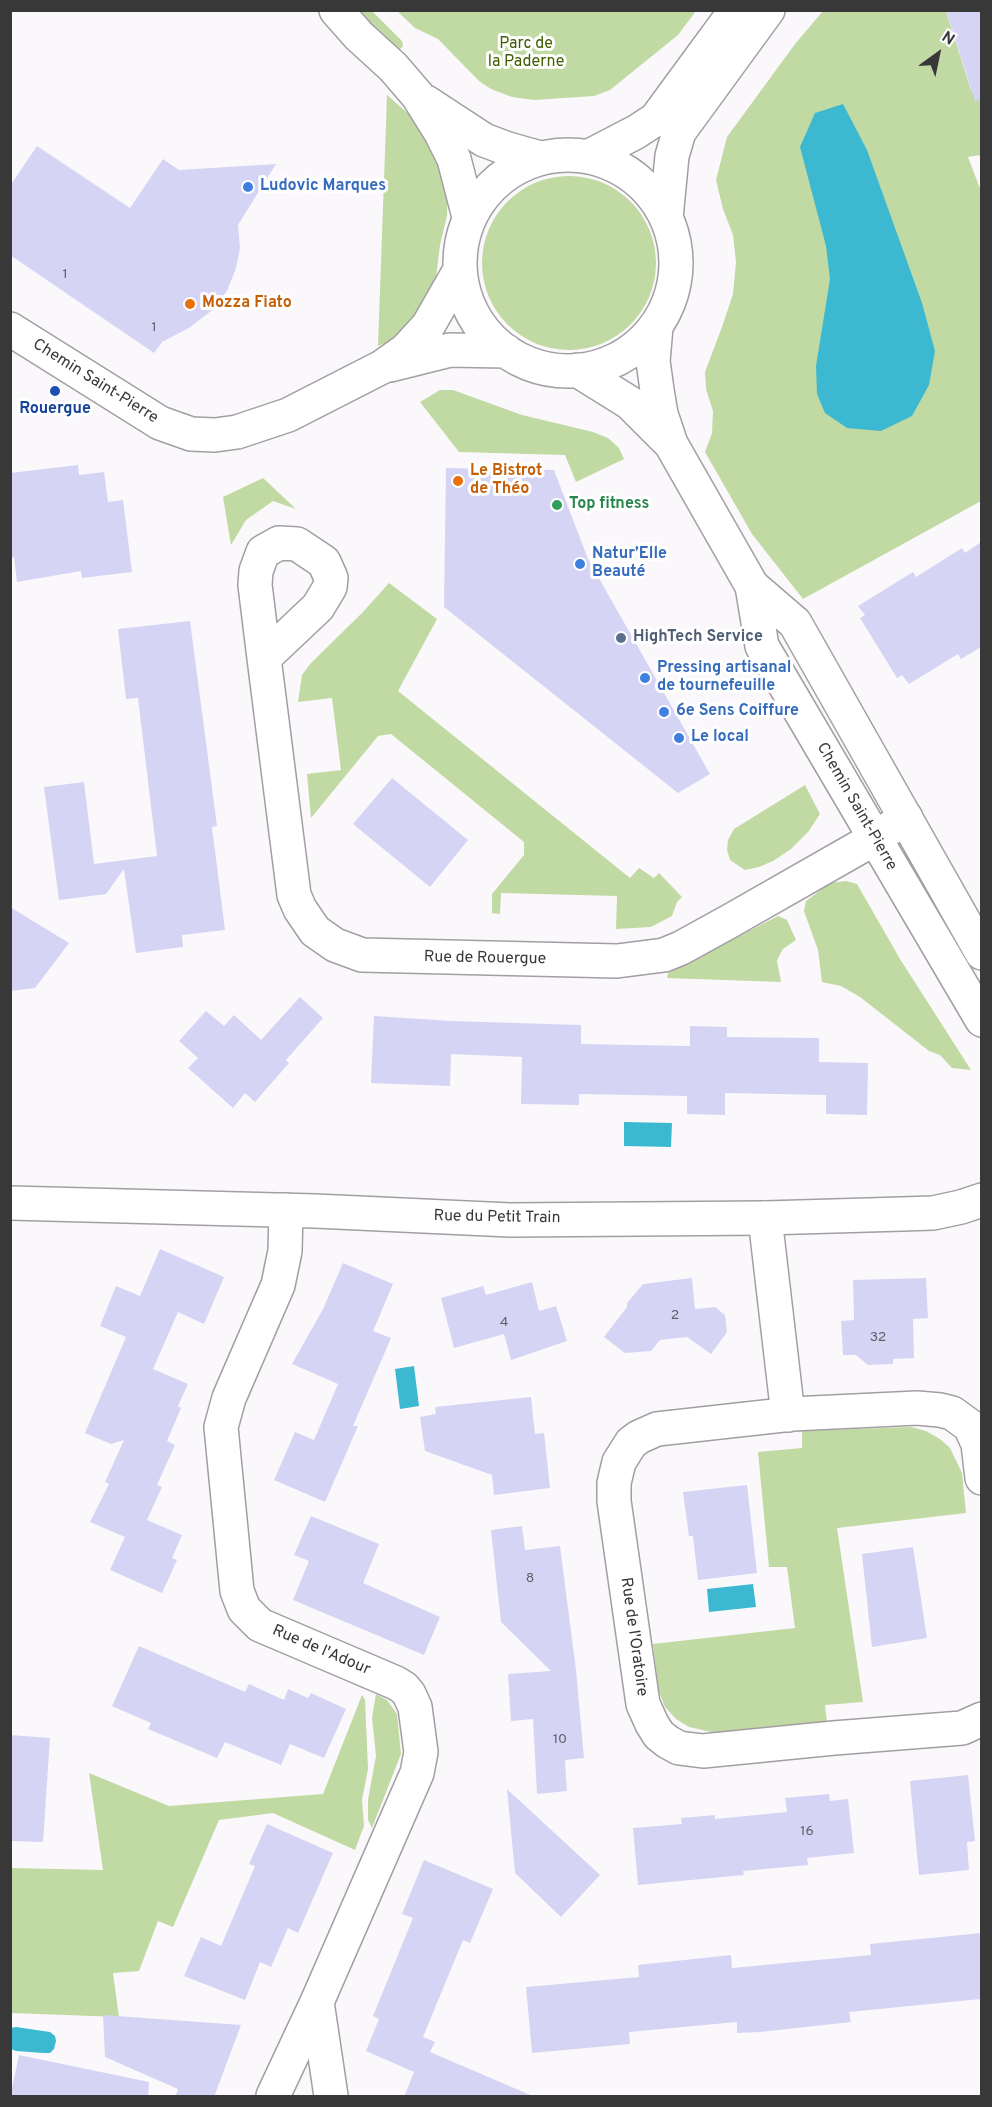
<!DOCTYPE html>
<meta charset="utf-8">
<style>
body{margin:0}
#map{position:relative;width:992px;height:2107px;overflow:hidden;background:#fbf8fc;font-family:Overpass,sans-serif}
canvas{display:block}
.frame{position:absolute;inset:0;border:12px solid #393839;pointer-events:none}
.north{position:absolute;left:908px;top:24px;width:60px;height:60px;-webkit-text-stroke:4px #fff;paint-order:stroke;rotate:33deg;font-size:16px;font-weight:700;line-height:24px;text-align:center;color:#393839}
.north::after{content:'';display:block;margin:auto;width:21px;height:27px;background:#393839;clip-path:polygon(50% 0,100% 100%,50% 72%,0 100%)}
</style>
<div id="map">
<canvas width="992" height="2107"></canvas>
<div class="frame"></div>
<div class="north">N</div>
</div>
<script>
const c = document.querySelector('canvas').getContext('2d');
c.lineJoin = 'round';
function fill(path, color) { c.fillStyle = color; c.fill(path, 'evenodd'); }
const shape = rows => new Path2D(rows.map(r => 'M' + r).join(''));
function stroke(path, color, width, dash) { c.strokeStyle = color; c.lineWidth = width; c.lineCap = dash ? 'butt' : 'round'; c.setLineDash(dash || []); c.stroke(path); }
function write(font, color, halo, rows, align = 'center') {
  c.font = font + ' Overpass,sans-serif'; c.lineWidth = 6; c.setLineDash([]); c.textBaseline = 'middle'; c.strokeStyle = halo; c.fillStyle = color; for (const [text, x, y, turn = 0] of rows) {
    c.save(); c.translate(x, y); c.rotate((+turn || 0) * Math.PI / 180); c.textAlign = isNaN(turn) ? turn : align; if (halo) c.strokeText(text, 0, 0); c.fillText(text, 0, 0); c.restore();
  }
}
fill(shape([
 [356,11,372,11,402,41,403,46,397,52],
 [397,11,696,11,678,35,610,90,594,96,534,100,512,97,491,89,479,81,438,39,415,28],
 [823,11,946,11,971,90,981,89,981,155,968,157,982,194,981,501,803,599,752,534,705,452,712,433,713,411,706,389,705,372,722,327,733,294,736,262,733,235,723,209,716,180,727,137,795,44],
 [387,95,411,116,448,175,447,216,440,245,434,294,406,335,378,346],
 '482 263a87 87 0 1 1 174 0a87 87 0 1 1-174 0Z',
 [440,390,453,390,522,415,593,432,608,438,619,448,624,459,576,482,565,455,459,452,420,402],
 [263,478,296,509,273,501,246,520,231,545,223,497],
 [389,583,437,619,398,691,630,878,639,868,654,878,659,873,682,897,677,902,672,916,651,927,616,929,617,896,501,893,500,914,492,913,492,894,524,855,524,842,391,734,378,736,311,818,307,774,341,770,332,698,298,702,302,675,311,663,363,612],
 [805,785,820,814,808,832,791,849,773,861,759,867,745,870,730,860,727,850,728,840,734,829],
 [846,881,857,884,900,959,971,1070,952,1068,940,1055,929,1051,860,997,841,986,822,982,818,950,804,911,806,901,830,883],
 [778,916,787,920,796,940,783,949,779,956,777,961,781,982,667,978,668,973],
 [911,1427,926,1431,940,1439,950,1448,962,1473,966,1513,837,1528,863,1702,825,1705,827,1722,720,1734,689,1727,676,1719,665,1707,659,1692,653,1644,795,1628,787,1567,769,1567,758,1452,802,1448,802,1431],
 [376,1694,387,1700,397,1714,401,1754,372,1828,368,1820,368,1800,376,1756,372,1718],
 [362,1695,365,1700,368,1769,362,1800,364,1826,355,1850,273,1813,219,1820,173,1927,158,1921,139,1971,113,1973,119,2017,11,2013,11,1868,103,1870,89,1773,169,1806,323,1794]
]), '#c1d9a2');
fill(shape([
 [843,104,867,150,922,303,935,351,929,385,912,416,881,431,847,428,825,413,817,394,816,366,830,279,826,246,800,147,815,113],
 [624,1122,672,1123,671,1147,624,1146],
 [414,1366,419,1406,400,1409,395,1369],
 [753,1584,756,1607,709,1612,707,1589],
 [16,2027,50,2032,55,2036,56,2041,54,2049,50,2053,43,2053,16,2051,11,2049,11,2028]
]), '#3cb9d0');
fill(shape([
 [946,10,981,10,981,100,975,101],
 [37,146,130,208,163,159,179,170,276,164,238,225,240,248,236,268,227,291,211,311,189,328,162,342,154,353,10,255,10,186],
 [78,465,79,475,104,472,108,502,123,500,132,572,82,578,81,571,17,582,14,557,10,558,10,473],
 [446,468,554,470,588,559,710,774,678,793,444,607],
 [981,542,981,647,961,659,958,654,909,684,902,675,897,678,860,618,865,615,858,606,913,572,916,577,962,548,965,553],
 [190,621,217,826,212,827,225,930,182,935,183,947,136,953,124,869,106,894,59,900,44,787,84,782,94,864,157,856,138,698,126,699,118,629],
 [392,778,468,840,430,887,353,824],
 [10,907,69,943,35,988,10,991],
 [300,997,323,1018,286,1060,289,1063,255,1102,245,1093,233,1108,188,1068,198,1058,179,1041,206,1011,224,1026,234,1015,261,1040],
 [374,1016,452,1021,581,1025,581,1044,690,1046,690,1026,727,1027,727,1037,819,1038,819,1062,868,1063,867,1115,826,1114,826,1095,725,1093,725,1115,687,1114,687,1096,579,1094,579,1105,521,1104,522,1057,451,1054,450,1086,371,1083],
 [160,1249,224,1277,204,1324,178,1312,153,1369,188,1384,178,1406,181,1408,167,1441,175,1445,157,1485,162,1487,147,1520,182,1535,172,1558,177,1560,162,1593,110,1570,125,1537,90,1522,109,1484,105,1482,124,1440,111,1444,85,1433,126,1337,100,1326,116,1286,140,1296],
 [343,1263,393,1284,373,1331,391,1338,353,1426,358,1426,325,1502,274,1480,295,1432,314,1440,338,1384,292,1364,323,1309],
 [692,1278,695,1309,715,1307,725,1315,727,1332,711,1354,687,1337,660,1340,651,1351,625,1353,604,1337,627,1307,627,1303,643,1284],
 [926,1278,928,1318,913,1319,914,1358,893,1359,893,1364,868,1365,856,1355,843,1355,841,1321,854,1320,853,1280],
 [532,1282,539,1311,556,1306,567,1341,511,1360,504,1334,454,1348,441,1298,483,1286,486,1295],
 [531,1397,535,1434,544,1433,550,1488,494,1495,492,1475,425,1451,420,1417,436,1414,435,1407],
 [747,1485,757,1573,698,1580,693,1536,689,1536,683,1492],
 [311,1516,379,1544,363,1583,440,1617,424,1655,293,1600,309,1561,294,1555],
 [522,1526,525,1550,560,1546,576,1670,584,1758,565,1760,567,1791,537,1794,533,1719,511,1721,508,1674,551,1671,501,1622,491,1530],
 [913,1547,927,1638,872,1647,862,1554],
 [139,1646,245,1692,249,1684,284,1700,288,1689,308,1698,311,1693,346,1709,324,1758,290,1744,281,1765,225,1742,217,1758,148,1729,151,1723,112,1706],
 [10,1735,50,1738,43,1842,10,1841],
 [968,1775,975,1841,967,1842,969,1870,919,1875,910,1781],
 [507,1789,600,1875,561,1917,515,1873],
 [829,1794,830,1801,848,1799,854,1853,807,1858,808,1865,743,1871,744,1875,638,1885,633,1828,682,1824,681,1818,715,1815,715,1819,787,1812,785,1798],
 [267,1824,333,1853,298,1933,288,1928,271,1967,260,1962,245,2000,184,1976,201,1937,221,1946,255,1866,249,1864],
 [424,1860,493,1889,470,1943,463,1940,423,2037,435,2042,430,2052,535,2097,404,2097,414,2072,366,2051,379,2019,373,2016,413,1918,402,1914],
 [981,1933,981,1999,849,2012,851,2022,760,2032,737,2033,737,2022,629,2032,630,2044,532,2053,526,1987,639,1977,638,1965,731,1955,732,1968,871,1955,870,1944],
 [103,2015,241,2025,214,2097,175,2097,178,2089,105,2057],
 [19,2055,149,2082,148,2097,10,2097]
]), '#d6d4f4');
const street = shape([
 [336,10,359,36,393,67,418,96,441,133,454,159,469,217],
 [426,102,484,140,508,149,540,158],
 [264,658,318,607,330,587,331,578,324,562,297,544,279,543,263,552,256,571,255,585,264,658,294,895,300,909,315,931,335,945,362,955,617,961,664,955,681,948,730,921,865,844,906,818],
 [765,1218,788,1415],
 [982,1478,978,1444,970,1426,952,1413,940,1410,917,1408,792,1414,657,1429,639,1437,631,1443,619,1462,614,1483,614,1501,643,1704,652,1724,659,1735,668,1742,679,1748,703,1751,834,1738,962,1728,982,1719],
 [317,2002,331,2096],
 [273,2096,317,2002,417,1773,421,1752,415,1707,409,1694,404,1688,396,1683,260,1625,244,1609,237,1591,221,1427,229,1398,278,1285,285,1251,286,1210]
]);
const secondary = shape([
 '460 263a108 108 0 1 1 216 0a108 108 0 1 1-216 0Z',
 [588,157,636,132,656,119,736,10],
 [666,218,672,156,679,132,768,10],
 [656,327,653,361,657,390,661,414,671,444,752,586,762,646,982,1020],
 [10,329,160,423,191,434,215,435,237,432,288,415,382,367,406,350,428,326,460,270],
 [390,365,450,350,506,351],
 [577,370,630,403,668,441],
 [752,586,795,623,982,953],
 [10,1203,315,1211,510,1220,765,1218,902,1214,933,1213,961,1207,982,1200]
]);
stroke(street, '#a19fa2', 36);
stroke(secondary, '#a19fa2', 36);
stroke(street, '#fff', 33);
stroke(secondary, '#fff', 33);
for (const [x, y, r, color] of [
 [248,187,6,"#3f7fe0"],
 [190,304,6,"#e8710a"],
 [55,391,6,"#1a4fb4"],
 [458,481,6,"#e8710a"],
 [557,505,6,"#2e9e5b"],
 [580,564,6,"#3f7fe0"],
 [621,638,6,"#5c6f8a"],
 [645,678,6,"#3f7fe0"],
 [664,712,6,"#3f7fe0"],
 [679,738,6,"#3f7fe0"]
]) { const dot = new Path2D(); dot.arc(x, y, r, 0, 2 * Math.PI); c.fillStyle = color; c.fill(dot); stroke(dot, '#fff', 2); }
write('14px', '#605f68', null, [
 ["1",65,275],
 ["1",154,328],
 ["2",675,1316],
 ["4",504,1323],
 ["32",878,1338],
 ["8",530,1579],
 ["10",560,1740],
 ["16",807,1832]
]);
write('16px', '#415d01', '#fff', [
 ["Parc de",526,45],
 ["la Paderne",526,63]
]);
write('bold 16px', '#366cbe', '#fff', [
 ["Ludovic Marques",260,187],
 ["Natur’Elle",592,555],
 ["Beauté",592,573],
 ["Pressing artisanal",657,669],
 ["de tournefeuille",657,687],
 ["6e Sens Coiffure",676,712],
 ["Le local",691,738]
], 'left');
write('bold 16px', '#c56008', '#fff', [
 ["Mozza Fiato",202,304],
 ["Le Bistrot",470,472],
 ["de Théo",470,490]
], 'left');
write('16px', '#393839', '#fff', [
 ["Chemin Saint-Pierre",95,382,32],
 ["Chemin Saint-Pierre",856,807,60],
 ["Rue de Rouergue",485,959,1],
 ["Rue du Petit Train",497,1218,1],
 ["Rue de l'Oratoire",633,1637,82],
 ["Rue de l'Adour",321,1651,23]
]);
write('bold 16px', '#164399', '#fff', [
 ["Rouergue",55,410]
]);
write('bold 16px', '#27864d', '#fff', [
 ["Top fitness",569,505]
], 'left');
write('bold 16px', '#4e5e75', '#fff', [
 ["HighTech Service",633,638]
], 'left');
</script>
